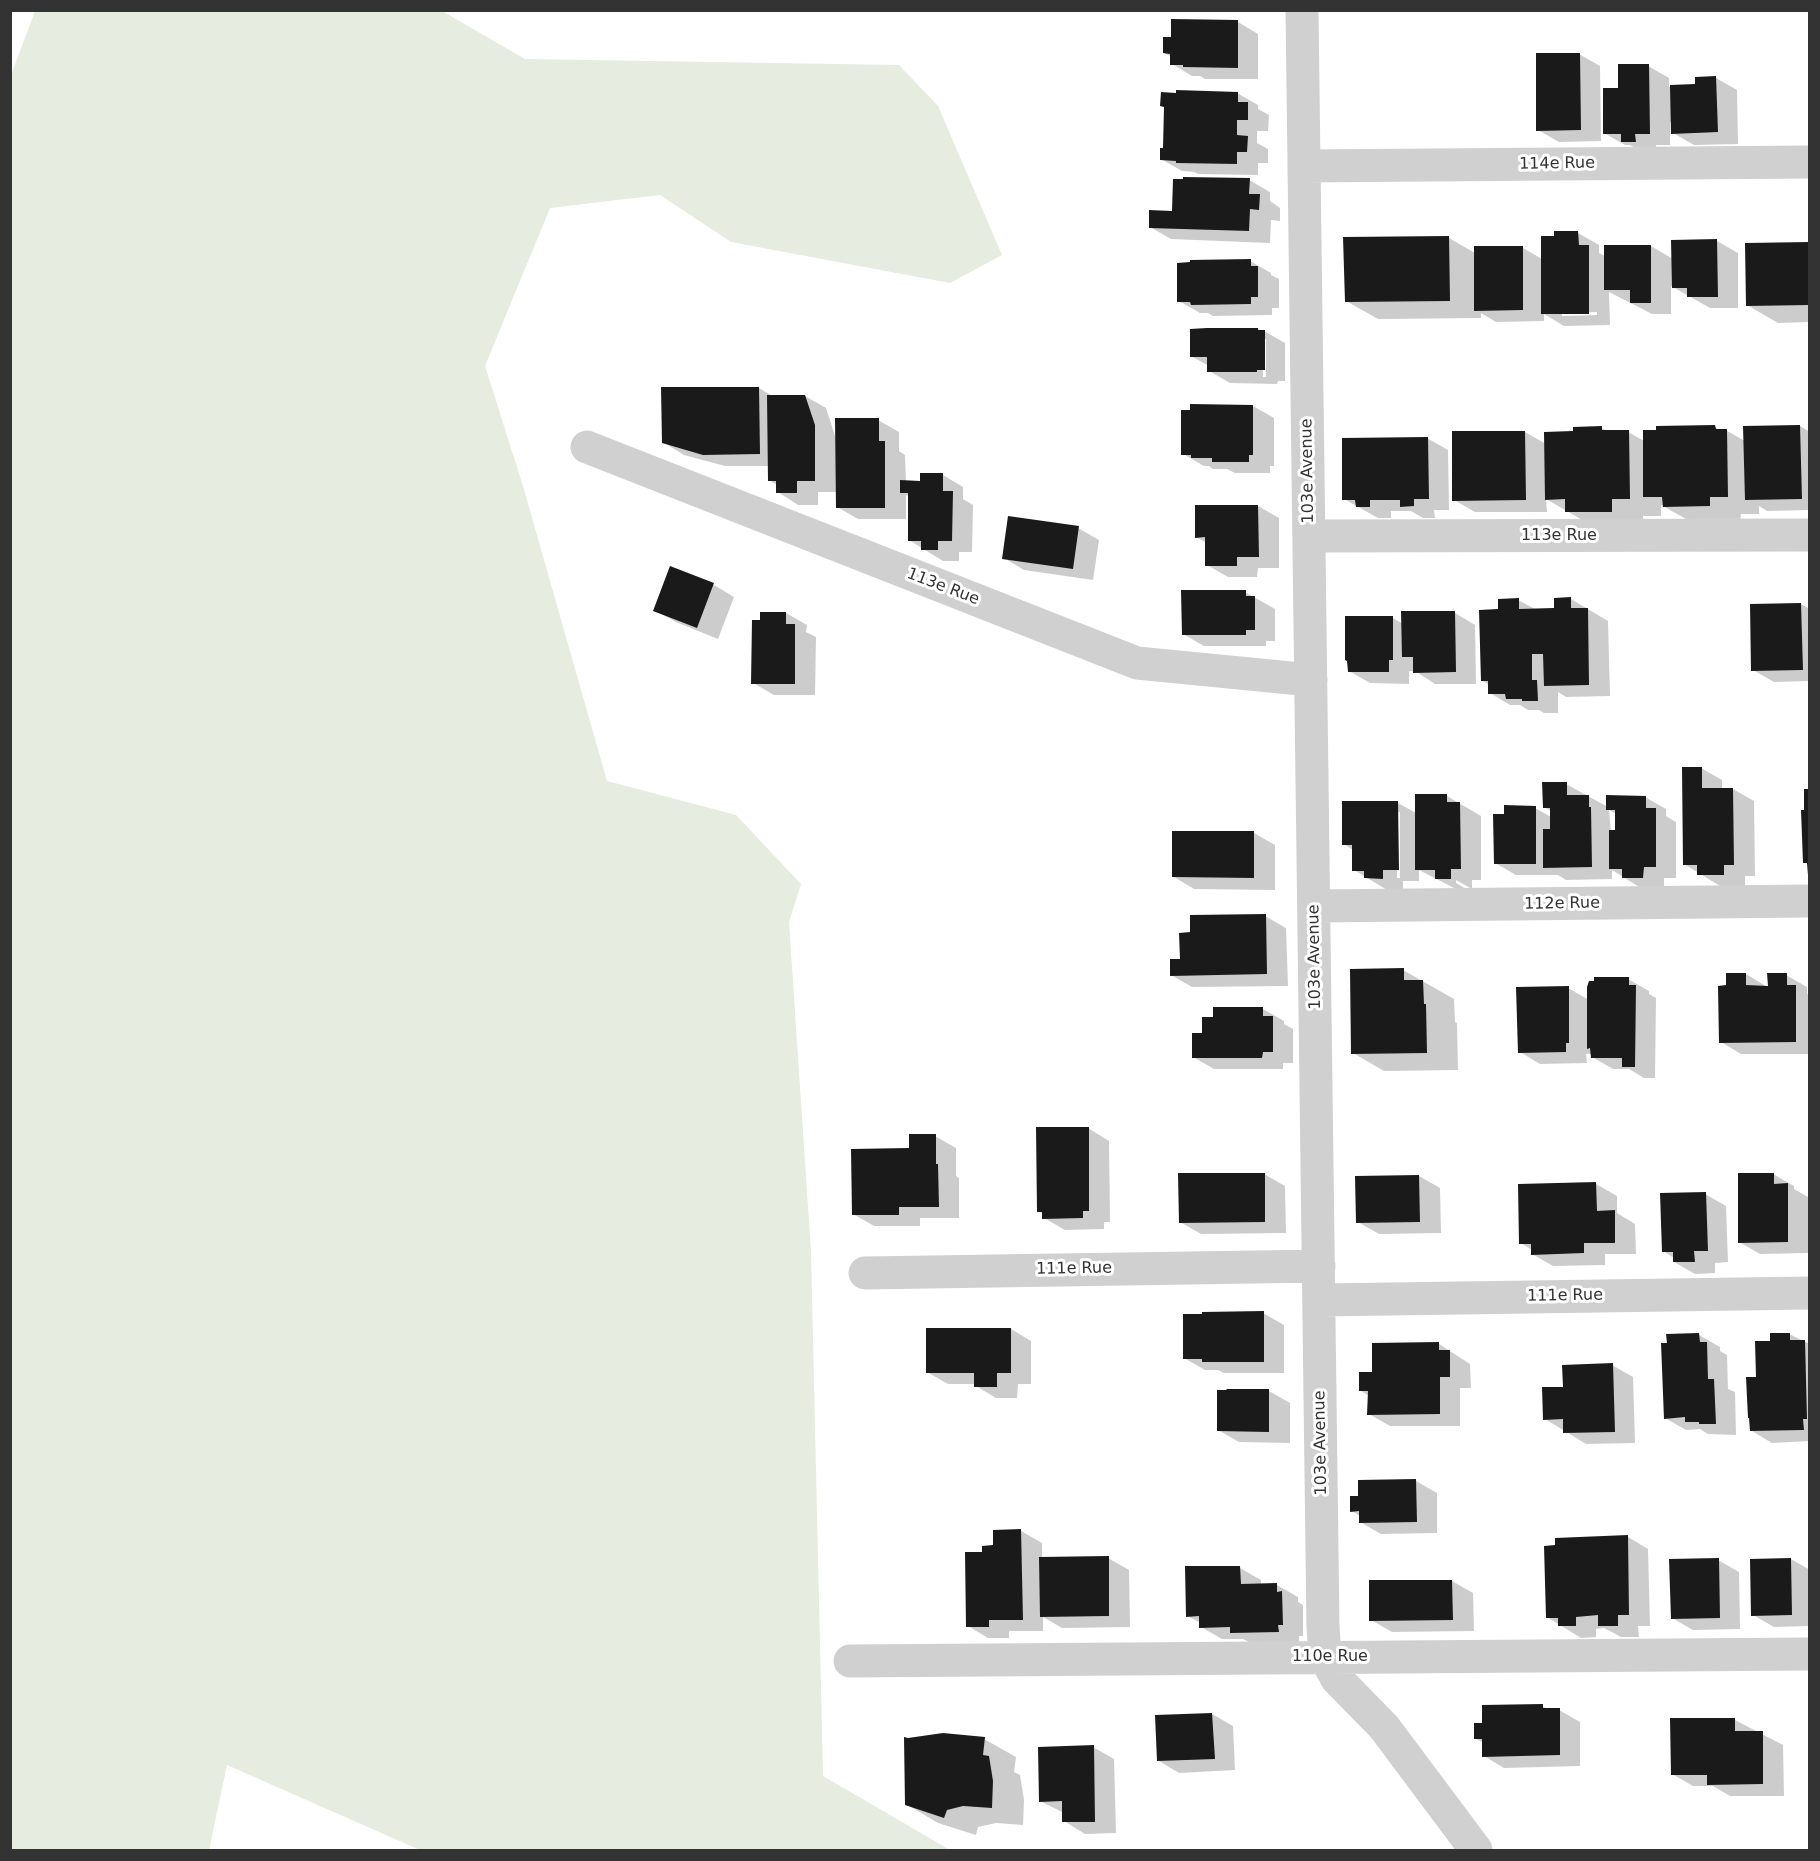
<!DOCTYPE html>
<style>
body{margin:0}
#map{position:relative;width:1820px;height:1861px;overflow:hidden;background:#fff;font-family:"DejaVu Sans",sans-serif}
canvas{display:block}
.frame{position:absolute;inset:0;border:12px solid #333;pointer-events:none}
</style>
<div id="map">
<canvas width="1820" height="1861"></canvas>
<div class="frame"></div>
</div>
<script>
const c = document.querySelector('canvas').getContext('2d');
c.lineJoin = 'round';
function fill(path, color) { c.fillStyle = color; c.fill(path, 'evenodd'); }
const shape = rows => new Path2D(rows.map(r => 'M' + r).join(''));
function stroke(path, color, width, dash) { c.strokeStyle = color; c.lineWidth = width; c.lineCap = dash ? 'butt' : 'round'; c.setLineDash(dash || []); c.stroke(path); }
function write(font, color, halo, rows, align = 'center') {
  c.font = font + ' "DejaVu Sans",sans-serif'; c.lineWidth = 6; c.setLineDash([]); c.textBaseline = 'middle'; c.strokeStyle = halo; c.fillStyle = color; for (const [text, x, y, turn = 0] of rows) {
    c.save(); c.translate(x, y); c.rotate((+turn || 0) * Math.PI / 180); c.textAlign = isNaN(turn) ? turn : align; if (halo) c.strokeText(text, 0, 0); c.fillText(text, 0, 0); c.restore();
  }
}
fill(shape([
 [442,11,525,59,899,65,938,106,1002,255,950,283,731,242,660,195,550,208,485,366,523,486,607,781,736,815,801,884,789,922,811,1252,823,1776,950,1850,420,1850,227,1765,209,1850,11,1850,11,75,35,11]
]), '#e6ecdf');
fill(shape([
 [1238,22,1258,34,1258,79,1205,79,1200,76,1192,76,1172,64,1172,57,1164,53],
 [1579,54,1600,66,1601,141,1559,142,1538,130],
 [1648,66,1669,78,1669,87,1697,86,1716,78,1737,90,1738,144,1694,145,1673,133,1673,122,1670,122,1670,145,1656,145,1656,153,1644,153,1630,145,1625,145,1604,133,1620,89],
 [1237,93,1258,105,1258,109,1269,115,1268,131,1257,131,1257,143,1268,149,1268,163,1258,163,1258,175,1198,174,1194,172,1182,171,1161,159,1165,149],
 [1249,180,1270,192,1270,201,1280,208,1280,221,1271,220,1270,243,1171,239,1150,227,1173,213],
 [1578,233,1599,245,1599,253,1605,256,1651,246,1673,259,1717,241,1738,253,1738,308,1710,308,1671,286,1671,314,1652,314,1609,292,1610,325,1564,326,1544,314,1544,321,1496,322,1481,313,1481,318,1378,319,1346,301,1449,238,1475,253,1523,248,1542,259,1556,237],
 [1597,312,1597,315,1562,316,1562,313],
 [1810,244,1810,322,1778,323,1747,305],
 [1250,261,1271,273,1271,275,1279,279,1279,308,1272,308,1272,315,1213,316,1208,313,1200,313,1179,301],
 [1257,329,1264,331,1285,343,1285,381,1278,381,1277,384,1230,383,1209,371,1209,366,1191,356],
 [1263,339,1266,339,1266,377,1263,377],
 [759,388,772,396,805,396,826,408,836,439,878,420,899,432,899,451,905,455,906,482,921,482,943,475,963,487,963,499,973,505,972,552,959,552,959,561,943,561,909,540,910,497,906,495,906,519,858,519,837,507,837,492,818,492,818,505,798,505,778,492,777,485,769,480,769,466,725,466,684,455,663,442],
 [1191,406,1253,406,1274,418,1274,466,1270,466,1270,473,1235,473,1227,469,1213,469,1209,466,1204,466,1183,454],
 [1800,426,1810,432,1810,510,1767,511,1759,506,1759,514,1741,514,1740,524,1695,524,1661,505,1661,516,1643,516,1643,529,1598,529,1546,499,1547,512,1475,512,1454,500,1525,432,1546,444,1575,433,1601,428,1608,431,1628,432,1644,441,1715,427,1721,431,1727,431,1745,441],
 [1427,438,1448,450,1449,510,1434,510,1435,518,1423,518,1411,511,1391,511,1391,518,1378,518,1344,499],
 [1258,506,1279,518,1279,568,1258,568,1257,577,1228,577,1207,565,1207,543,1196,537],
 [1078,528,1099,540,1093,580,1024,570,1004,558],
 [671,568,714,585,734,597,718,639,676,622,655,610],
 [1245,592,1275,609,1275,641,1266,641,1266,646,1204,646,1183,634],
 [1571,599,1608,621,1610,696,1566,697,1558,692,1558,713,1544,713,1539,710,1528,710,1520,705,1510,705,1490,693,1489,685,1482,680,1500,611,1518,600,1537,610,1556,610],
 [1801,604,1810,609,1810,681,1774,682,1753,670],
 [786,613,807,625,806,632,816,637,815,695,774,695,753,683],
 [1455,613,1475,625,1476,684,1435,684,1415,671,1409,671,1409,684,1370,683,1349,671,1393,618,1403,624],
 [1701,768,1722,780,1722,790,1733,789,1754,801,1755,876,1745,876,1745,886,1720,886,1684,864],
 [1566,784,1608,807,1645,797,1666,809,1666,816,1676,822,1676,878,1664,878,1664,890,1644,890,1612,870,1612,879,1566,880,1558,875,1516,875,1495,863,1506,815,1535,808,1551,817,1551,811,1544,807],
 [1609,810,1616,814,1617,832,1611,832],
 [1447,796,1481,816,1481,880,1472,880,1472,889,1456,880,1456,883,1468,890,1458,890,1419,870,1419,881,1403,881,1403,890,1387,890,1354,870,1353,850,1344,844,1398,803,1416,813],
 [1397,812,1400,812,1400,878,1397,878],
 [1174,832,1254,833,1275,845,1275,890,1194,889,1174,877],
 [1265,916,1286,928,1288,986,1192,987,1171,975,1181,960,1192,934],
 [1403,970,1454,999,1455,1022,1457,1023,1458,1070,1384,1071,1353,1053],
 [1746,974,1769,988,1786,975,1807,987,1807,994,1810,995,1810,1054,1741,1054,1721,1042,1728,987],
 [1628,979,1649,991,1649,994,1656,998,1655,1078,1644,1078,1629,1069,1613,1069,1592,1057,1592,1054,1586,1054,1587,1063,1540,1064,1520,1052,1568,988,1589,1000],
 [1263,1009,1284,1021,1284,1024,1293,1029,1293,1063,1283,1063,1283,1069,1214,1069,1193,1057,1204,1035],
 [1088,1128,1109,1141,1110,1222,1104,1222,1104,1229,1065,1230,1044,1218,1044,1214,1038,1211],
 [935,1136,956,1148,956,1176,959,1178,959,1218,920,1218,920,1226,874,1226,853,1214,910,1150],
 [1264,1174,1285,1186,1286,1233,1201,1234,1180,1222],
 [1773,1174,1794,1186,1794,1189,1808,1197,1808,1253,1760,1254,1739,1242],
 [1419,1176,1440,1188,1441,1233,1379,1234,1358,1222],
 [1596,1184,1617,1196,1617,1213,1635,1224,1636,1254,1605,1254,1605,1265,1553,1266,1532,1254,1532,1250,1521,1243],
 [1705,1194,1726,1206,1728,1262,1715,1263,1715,1273,1695,1274,1674,1262,1674,1258,1663,1251],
 [1263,1313,1284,1325,1284,1373,1224,1373,1218,1370,1205,1370,1184,1358],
 [1011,1329,1031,1341,1031,1384,1018,1384,1017,1398,996,1398,976,1386,976,1384,948,1384,927,1372],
 [1789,1334,1810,1344,1810,1441,1772,1443,1752,1431,1758,1378,1772,1342],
 [1699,1335,1720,1347,1720,1351,1727,1355,1728,1389,1735,1392,1736,1435,1708,1434,1700,1429,1686,1430,1665,1418],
 [1439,1344,1470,1364,1471,1388,1460,1388,1460,1426,1390,1426,1369,1414,1369,1396,1360,1390,1373,1373],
 [1612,1365,1633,1377,1635,1443,1586,1444,1545,1419,1564,1388],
 [1269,1391,1290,1403,1290,1443,1239,1442,1218,1430],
 [1416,1481,1437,1493,1437,1533,1381,1534,1360,1522,1360,1516,1352,1511,1360,1498],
 [1021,1531,1042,1543,1042,1558,1108,1558,1129,1570,1130,1627,1062,1628,1043,1617,1043,1631,1009,1631,1009,1638,988,1638,968,1626,984,1553],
 [1628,1537,1648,1549,1650,1626,1638,1626,1639,1637,1621,1637,1604,1628,1596,1629,1596,1637,1581,1638,1547,1617,1557,1547],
 [1791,1559,1810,1570,1810,1626,1774,1627,1753,1615],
 [1718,1560,1739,1572,1740,1629,1693,1630,1672,1618],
 [1240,1568,1261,1580,1261,1585,1277,1585,1298,1597,1298,1602,1303,1605,1303,1636,1299,1636,1299,1643,1253,1644,1243,1639,1222,1639,1201,1627,1201,1623,1187,1616],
 [1452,1581,1473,1593,1474,1631,1392,1632,1371,1620,1371,1582],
 [1542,1706,1549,1710,1559,1710,1580,1722,1580,1766,1504,1768,1484,1756,1484,1743,1476,1739],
 [1212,1714,1233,1726,1235,1770,1179,1773,1159,1761],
 [1735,1720,1783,1745,1784,1796,1730,1796,1713,1786,1693,1786,1672,1774],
 [984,1739,1016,1757,1014,1772,1020,1775,1024,1800,1023,1825,996,1823,978,1827,976,1835,938,1823,906,1804],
 [1093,1747,1114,1759,1116,1833,1085,1834,1064,1821,1064,1813,1040,1801]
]), '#0003');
fill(shape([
 [1171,19,1238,20,1238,68,1183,67,1183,65,1170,65,1170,54,1163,53,1163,37,1171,37],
 [1536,53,1580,53,1581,130,1536,131],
 [1618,64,1649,64,1650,134,1635,134,1636,142,1621,142,1621,134,1603,134,1603,88,1618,88],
 [1716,76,1718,132,1671,134,1670,85,1695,84,1695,77],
 [1176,90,1238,92,1238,102,1248,102,1248,120,1237,120,1237,135,1248,136,1247,152,1237,152,1237,164,1176,163,1176,161,1160,160,1160,148,1163,148,1164,107,1160,106,1161,92,1176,93],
 [1183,177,1250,178,1249,194,1260,194,1259,210,1250,209,1249,231,1149,228,1149,210,1172,211,1173,179,1183,179],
 [1554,231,1578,231,1579,245,1589,245,1589,314,1541,314,1541,236,1554,236],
 [1449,236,1450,301,1345,302,1343,237],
 [1717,239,1718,297,1687,297,1687,288,1672,288,1671,240],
 [1810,242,1810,305,1746,306,1745,243],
 [1604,245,1651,245,1651,303,1630,303,1630,290,1604,290],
 [1474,246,1523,246,1523,310,1474,311],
 [1251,259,1251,266,1258,266,1258,297,1251,297,1251,304,1191,305,1190,302,1177,302,1177,263,1190,262,1190,260],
 [1207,328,1258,328,1258,330,1265,330,1265,370,1257,370,1257,372,1207,372,1207,357,1190,357,1190,329],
 [661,387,759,387,760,454,703,455,662,443],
 [767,395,805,395,815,425,815,481,797,481,797,493,776,493,776,481,768,481],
 [1190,404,1253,405,1253,455,1249,455,1249,462,1212,462,1212,458,1191,458,1191,455,1181,455,1181,410,1190,410],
 [835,418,879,418,879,441,885,441,885,508,836,508],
 [1715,425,1716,429,1727,429,1728,497,1710,497,1710,506,1663,507,1662,497,1643,497,1643,430,1656,430,1656,426],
 [1800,425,1802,499,1745,500,1743,426],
 [1602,426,1602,430,1629,430,1630,499,1612,499,1612,512,1565,512,1565,499,1545,500,1544,432,1573,431,1573,427],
 [1452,431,1525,431,1526,500,1452,501],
 [1428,437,1429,499,1414,499,1414,506,1400,507,1400,500,1370,500,1370,507,1356,507,1355,500,1342,500,1342,438],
 [920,473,943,473,943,491,953,491,952,541,938,541,938,550,921,550,921,541,908,541,908,493,900,493,900,480,920,481],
 [1195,505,1258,505,1259,557,1237,557,1237,566,1205,566,1205,537,1195,538],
 [1008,516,1079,526,1073,569,1002,559],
 [670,566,714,583,697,628,653,611],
 [1181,590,1246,590,1246,596,1255,596,1255,630,1246,630,1246,635,1182,635],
 [1571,597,1571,608,1588,608,1589,685,1544,686,1543,654,1532,654,1532,680,1537,680,1538,701,1522,701,1522,699,1506,699,1505,694,1488,694,1488,681,1481,681,1479,610,1498,609,1498,599,1519,598,1519,609,1554,608,1554,598],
 [1801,603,1803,670,1751,671,1750,604],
 [1401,611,1455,611,1456,672,1413,673,1413,657,1402,657],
 [760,612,786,612,786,624,795,624,795,684,751,684,752,620,760,620],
 [1345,616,1393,616,1393,660,1389,660,1389,672,1348,672,1347,661,1345,660],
 [1682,767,1702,767,1702,788,1733,788,1734,865,1724,865,1724,875,1697,875,1697,865,1683,865],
 [1542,782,1567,782,1567,795,1589,795,1589,807,1591,807,1592,867,1543,868,1543,829,1550,829,1550,808,1543,808],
 [1804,789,1810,789,1810,875,1808,875,1807,863,1803,863,1801,810,1804,810],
 [1415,794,1447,794,1447,802,1460,802,1461,869,1451,869,1451,879,1435,879,1435,870,1415,870],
 [1606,795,1646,796,1646,808,1656,808,1656,867,1644,867,1643,878,1622,878,1622,869,1609,869,1609,830,1615,830,1615,810,1606,810],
 [1342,801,1398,801,1399,870,1383,870,1383,879,1364,878,1364,871,1352,871,1352,845,1342,845],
 [1504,805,1536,806,1536,864,1494,864,1493,814,1504,814],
 [1172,831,1254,831,1254,878,1172,877],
 [1266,914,1267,974,1170,976,1170,959,1180,959,1179,933,1190,932,1190,915],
 [1404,968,1404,980,1423,980,1424,1004,1426,1004,1427,1053,1351,1054,1350,969],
 [1726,973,1746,973,1746,985,1768,986,1767,973,1787,973,1787,985,1796,985,1796,1042,1719,1043,1718,986,1726,985],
 [1594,977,1629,977,1629,985,1636,985,1635,1067,1622,1067,1622,1058,1591,1058,1590,1048,1587,1049,1587,987,1589,981,1594,981],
 [1569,986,1569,1043,1566,1043,1566,1052,1518,1053,1516,987],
 [1213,1007,1263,1007,1263,1016,1273,1016,1273,1052,1263,1052,1262,1058,1192,1058,1192,1033,1202,1033,1202,1017,1213,1017],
 [1036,1127,1089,1127,1089,1211,1083,1211,1083,1218,1042,1219,1042,1212,1037,1212],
 [909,1134,936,1134,936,1164,938,1164,939,1207,899,1207,899,1215,852,1215,851,1149,909,1148],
 [1178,1173,1265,1173,1265,1222,1179,1223],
 [1738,1173,1774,1173,1774,1184,1788,1183,1788,1242,1738,1243],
 [1419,1175,1420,1222,1356,1223,1355,1176],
 [1596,1182,1597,1211,1615,1210,1615,1243,1584,1243,1584,1253,1531,1255,1531,1244,1519,1244,1518,1184],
 [1706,1192,1708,1251,1694,1251,1695,1262,1673,1262,1673,1252,1662,1252,1660,1193],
 [1264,1311,1264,1362,1202,1362,1202,1359,1183,1359,1183,1314,1202,1314,1202,1312],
 [926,1328,1011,1328,1011,1373,997,1373,997,1387,974,1387,974,1373,926,1373],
 [1699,1333,1700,1342,1707,1342,1708,1379,1714,1379,1716,1424,1699,1424,1699,1422,1685,1422,1685,1417,1664,1419,1661,1343,1667,1343,1666,1334],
 [1770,1333,1790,1333,1790,1340,1805,1340,1807,1419,1803,1419,1804,1430,1750,1431,1749,1418,1748,1418,1746,1377,1756,1377,1755,1341,1770,1341],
 [1439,1342,1439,1350,1450,1350,1450,1377,1440,1377,1440,1414,1367,1415,1368,1391,1359,1391,1359,1372,1372,1372,1372,1343],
 [1613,1363,1615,1432,1563,1433,1563,1419,1543,1420,1542,1387,1563,1387,1562,1365],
 [1226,1389,1269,1389,1269,1432,1217,1431,1217,1390,1227,1390],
 [1416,1479,1417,1522,1359,1523,1359,1511,1350,1512,1350,1496,1358,1496,1358,1480],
 [1021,1529,1023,1620,989,1620,989,1627,966,1627,965,1552,982,1552,982,1546,993,1545,993,1530],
 [1628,1535,1629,1615,1618,1615,1618,1626,1598,1626,1598,1615,1576,1617,1576,1626,1558,1626,1558,1618,1546,1618,1544,1546,1555,1545,1555,1538],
 [1109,1556,1109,1616,1040,1617,1039,1557],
 [1719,1558,1720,1618,1671,1619,1669,1559],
 [1791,1558,1792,1615,1751,1616,1750,1559],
 [1185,1566,1240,1566,1241,1584,1277,1583,1277,1592,1282,1591,1283,1625,1278,1625,1279,1632,1230,1633,1230,1627,1199,1628,1199,1616,1186,1617],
 [1369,1580,1452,1580,1453,1620,1369,1621],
 [1543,1704,1543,1708,1560,1708,1560,1755,1482,1757,1482,1739,1474,1739,1474,1723,1482,1723,1482,1705],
 [1212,1713,1215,1759,1157,1761,1155,1715],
 [1670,1718,1735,1718,1735,1731,1763,1731,1763,1784,1707,1785,1707,1775,1671,1775],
 [943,1733,985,1737,983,1755,989,1756,993,1781,992,1808,963,1806,947,1810,944,1818,905,1805,904,1737,908,1738],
 [1094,1745,1095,1822,1062,1822,1062,1801,1039,1802,1038,1747]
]), '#1a1a1a');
stroke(shape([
 [1302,10,1323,1626,1325,1657,1337,1679,1384,1727,1476,1850],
 [1304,166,1810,162],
 [587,447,1137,663,1311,680],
 [1309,536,1810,535],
 [1314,906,1810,901],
 [865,1273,1319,1266],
 [1320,1300,1810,1293],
 [850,1661,1810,1654]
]), '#d0d0d0', 33);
write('16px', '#333', '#fff', [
 ["114e Rue",1557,164,-1],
 ["103e Avenue",1308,471,-91],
 ["113e Rue",1559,536],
 ["113e Rue",943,587,21],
 ["112e Rue",1562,904,-1],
 ["103e Avenue",1315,957,-91],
 ["111e Rue",1074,1269,-1],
 ["111e Rue",1565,1296,-1],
 ["103e Avenue",1321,1443,-91],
 ["110e Rue",1330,1657]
]);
</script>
